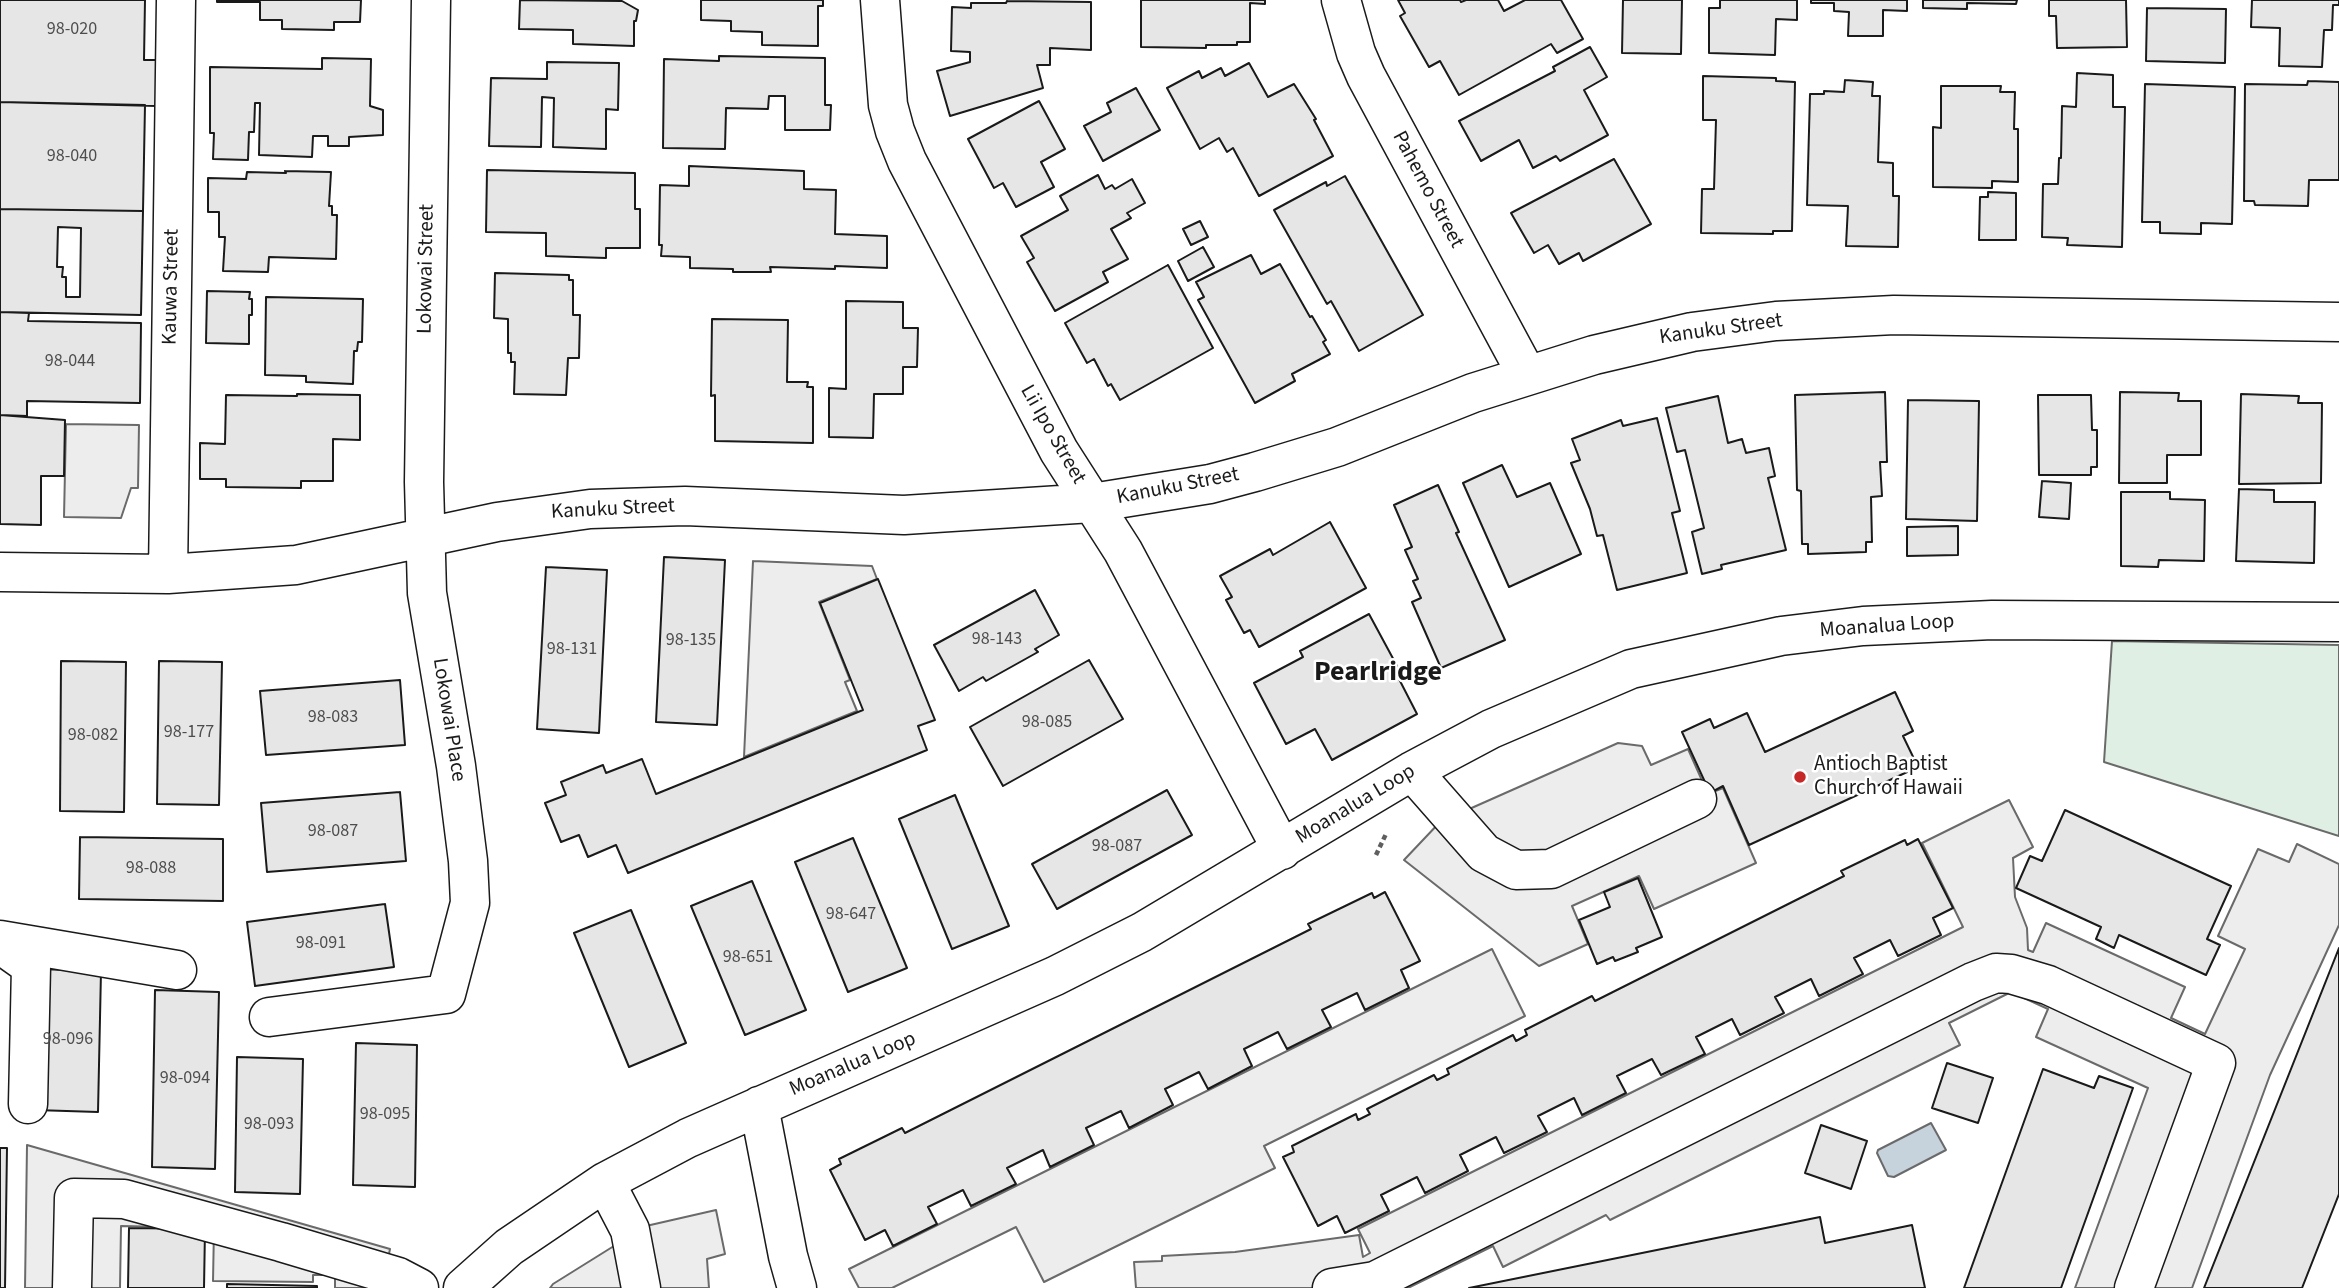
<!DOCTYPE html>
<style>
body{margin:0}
canvas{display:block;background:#fff}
</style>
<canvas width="2339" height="1288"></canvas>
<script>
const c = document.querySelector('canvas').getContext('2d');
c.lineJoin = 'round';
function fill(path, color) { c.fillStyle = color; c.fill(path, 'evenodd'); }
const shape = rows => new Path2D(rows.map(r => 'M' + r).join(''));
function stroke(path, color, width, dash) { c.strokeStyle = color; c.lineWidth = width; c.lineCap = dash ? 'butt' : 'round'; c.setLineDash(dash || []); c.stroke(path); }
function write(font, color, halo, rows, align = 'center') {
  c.font = font + ' "Source Sans 3",sans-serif'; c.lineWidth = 5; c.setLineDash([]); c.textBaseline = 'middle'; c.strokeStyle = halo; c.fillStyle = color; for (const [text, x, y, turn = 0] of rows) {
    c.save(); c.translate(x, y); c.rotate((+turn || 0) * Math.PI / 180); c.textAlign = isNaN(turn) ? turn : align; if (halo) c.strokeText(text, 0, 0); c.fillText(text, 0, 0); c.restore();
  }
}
const green = shape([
 [2112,641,2339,645,2339,836,2104,762,2112,641]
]);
fill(green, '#e0efe3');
stroke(green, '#6a6a6a', 2);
const parking = shape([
 [66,424,139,425,138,488,131,488,121,518,64,517,66,424],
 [753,561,872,566,877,579,819,602,850,680,845,682,857,711,744,757,753,561],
 [1618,743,1642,746,1651,765,1688,749,1708,794,1723,788,1756,863,1654,909,1639,876,1572,906,1588,944,1539,966,1404,860,1440,822,1618,743],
 [2009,800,2033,847,2013,858,2015,897,2027,928,2028,950,2033,952,2046,923,2185,987,2171,1018,2205,1034,2245,949,2218,936,2258,849,2289,862,2297,844,2339,864,2339,925,2270,1075,2192,1288,2075,1288,2148,1088,2036,1037,2048,1009,2011,992,1949,1023,1960,1045,1610,1220,1606,1215,1503,1267,1493,1246,1408,1288,1136,1288,1134,1262,1162,1261,1162,1256,1235,1252,1359,1235,1363,1257,1370,1253,1358,1229,1963,927,1922,843,2009,800],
 [1492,949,1525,1016,1264,1146,1275,1168,1044,1282,1016,1227,892,1288,859,1288,849,1269,1492,949],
 [27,1145,390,1249,382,1288,335,1288,335,1275,313,1275,313,1282,213,1281,214,1228,121,1226,120,1288,25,1288,27,1145],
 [716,1210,725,1254,707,1259,709,1288,550,1288,553,1284,646,1226,716,1210]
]);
fill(parking, '#ededed');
stroke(parking, '#6a6a6a', 2);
const water = shape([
 [1931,1123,1946,1150,1894,1177,1888,1176,1877,1153,1878,1150,1931,1123]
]);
fill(water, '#c6d2dc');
stroke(water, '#6a6a6a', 2);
const building = shape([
 [0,0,145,0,144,60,157,60,157,106,0,102,0,0],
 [217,0,361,0,360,22,334,22,334,30,282,29,282,20,260,20,260,2,217,2,217,0],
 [520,0,622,1,638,10,636,21,634,21,634,46,573,44,573,30,519,29,520,0],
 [701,0,823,0,823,6,818,6,818,46,762,45,762,32,731,31,731,21,701,20,701,0],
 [1141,0,1265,0,1265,4,1250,3,1250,42,1237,42,1237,45,1206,45,1206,48,1141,47,1141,0],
 [1398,0,1460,0,1461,2,1466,0,1498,0,1504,11,1525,0,1561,0,1583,39,1557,53,1551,44,1459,95,1440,61,1429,67,1400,16,1405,13,1398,0],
 [1623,0,1682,0,1681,54,1622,53,1623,0],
 [1720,0,1797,0,1797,20,1776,19,1775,55,1709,53,1709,8,1720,8,1720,0],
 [1811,0,1907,0,1907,11,1883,10,1883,36,1848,36,1849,12,1834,11,1834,3,1811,3,1811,0],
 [1923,0,2017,0,2016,4,1967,3,1967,9,1923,8,1923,0],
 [2049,0,2126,0,2127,47,2057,48,2056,16,2049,16,2049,0],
 [2252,0,2339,0,2339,5,2333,5,2332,30,2324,30,2322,67,2279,66,2280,28,2251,27,2252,0],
 [1007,1,1091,2,1091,50,1050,48,1050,65,1037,65,1043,88,950,116,937,71,970,62,970,52,951,51,952,7,971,8,971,3,1006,3,1007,1],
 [2147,8,2226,9,2225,63,2146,61,2147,8],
 [1590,47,1607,77,1584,90,1608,135,1560,161,1556,156,1533,168,1519,140,1481,161,1459,121,1555,71,1553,67,1590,47],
 [719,56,825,58,825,105,831,105,830,130,785,130,785,96,769,96,768,109,726,108,725,149,663,148,664,59,719,61,719,56],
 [322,58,371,59,370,106,383,110,383,135,349,137,349,146,328,146,328,136,313,136,312,157,259,155,260,103,255,103,254,132,249,132,248,160,213,159,214,133,210,133,210,67,322,69,322,58],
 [547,62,619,63,618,110,606,109,606,149,553,147,554,98,542,97,541,147,489,146,491,78,547,79,547,62],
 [1249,63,1268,97,1294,84,1316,119,1314,120,1333,156,1259,196,1233,148,1227,152,1219,138,1200,149,1167,88,1199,71,1202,78,1221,68,1225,76,1249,63],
 [2077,73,2113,75,2113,107,2125,107,2122,247,2067,245,2068,238,2042,237,2043,184,2058,184,2059,158,2061,158,2062,106,2076,107,2077,73],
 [1703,76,1776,78,1776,81,1795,82,1792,231,1773,231,1773,234,1701,233,1702,189,1714,189,1716,120,1703,120,1703,76],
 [1845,80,1873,82,1872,96,1880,96,1878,162,1893,163,1893,196,1899,196,1898,247,1846,246,1848,206,1807,205,1810,94,1824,94,1824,91,1844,92,1845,80],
 [2308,81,2339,82,2339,180,2309,180,2308,206,2255,205,2254,201,2244,201,2245,84,2307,85,2308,81],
 [2145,84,2235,87,2232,224,2201,223,2201,234,2160,233,2160,222,2142,222,2145,84],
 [1941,86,2001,86,2000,92,2015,92,2014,129,2018,129,2018,182,1992,181,1992,188,1933,187,1933,127,1941,128,1941,86],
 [1136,88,1160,130,1103,161,1084,126,1111,112,1107,103,1136,88],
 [1039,101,1065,149,1041,162,1054,187,1016,207,1003,183,994,188,968,139,1039,101],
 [0,102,145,105,143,211,0,209,0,102],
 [1614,159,1651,224,1583,261,1579,253,1559,264,1548,245,1534,253,1511,213,1614,159],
 [689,166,804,171,804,189,836,190,835,234,887,236,887,268,835,266,835,269,770,267,771,272,733,272,733,269,690,268,690,257,661,256,662,245,659,245,660,185,689,186,689,166],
 [487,170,635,173,635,209,640,209,640,248,606,248,606,258,546,256,546,233,486,232,487,170],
 [285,171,331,172,329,206,332,206,332,215,337,215,336,259,269,257,268,272,223,271,225,237,219,237,219,212,208,212,208,178,246,179,247,172,286,173,285,171],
 [1098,175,1105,189,1112,185,1115,189,1132,179,1145,203,1127,213,1131,218,1111,229,1128,259,1103,272,1108,282,1055,311,1027,262,1034,258,1021,236,1068,210,1060,196,1098,175],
 [1345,176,1423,315,1359,351,1331,301,1327,304,1274,210,1326,182,1327,186,1345,176],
 [1988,192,2016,193,2016,240,1979,240,1980,197,1988,197,1988,192],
 [0,209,143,211,141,315,0,312,0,209],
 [58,227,81,228,80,297,66,297,66,277,62,277,63,267,57,267,58,227],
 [1200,221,1208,237,1191,245,1183,229,1200,221],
 [1203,247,1214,267,1188,281,1178,261,1203,247],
 [1251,255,1261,274,1280,264,1310,317,1312,316,1326,340,1323,342,1330,354,1292,374,1295,381,1255,403,1198,300,1204,297,1196,282,1251,255],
 [1168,265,1213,348,1120,400,1111,384,1108,386,1094,359,1087,363,1065,323,1168,265],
 [495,273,569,275,569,280,573,280,573,315,580,315,579,358,568,358,566,395,514,394,515,362,511,362,511,353,508,353,508,319,494,318,495,273],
 [207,291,250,292,249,299,252,299,252,315,249,315,249,344,206,343,207,291],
 [266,297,363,299,362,342,358,342,357,351,354,351,353,384,306,382,306,376,265,375,266,297],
 [846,301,903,302,903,328,918,328,917,367,903,367,903,394,874,394,873,438,829,437,829,388,846,389,846,301],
 [0,312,29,313,28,321,141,323,140,403,27,401,27,416,0,415,0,312],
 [712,319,788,320,787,382,808,382,807,387,813,387,813,443,715,441,715,395,711,396,712,319],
 [1885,392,1887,462,1880,462,1882,496,1871,497,1872,542,1866,542,1866,552,1808,554,1808,544,1802,544,1801,491,1797,490,1795,395,1885,392],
 [2120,392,2179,393,2178,401,2201,401,2201,455,2167,455,2167,483,2119,483,2120,392],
 [297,394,360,395,360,440,333,439,333,481,301,481,301,488,226,487,226,479,200,479,200,443,225,444,226,395,297,396,297,394],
 [2241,394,2299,396,2298,403,2322,403,2321,483,2239,484,2241,394],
 [2038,395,2091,395,2092,430,2097,430,2097,467,2091,467,2091,475,2039,475,2038,395],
 [1718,396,1728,443,1742,439,1746,453,1769,448,1775,476,1768,478,1786,550,1721,565,1722,569,1702,574,1692,532,1704,528,1685,450,1677,452,1666,408,1718,396],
 [1908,400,1979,401,1977,521,1906,519,1908,400],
 [0,415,65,420,64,476,41,476,41,525,0,524,0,415],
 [1657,418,1680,511,1672,513,1687,573,1617,590,1603,535,1597,536,1590,509,1571,463,1580,460,1572,439,1621,420,1623,426,1657,418],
 [1502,465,1517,497,1550,483,1581,554,1509,587,1463,483,1502,465],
 [2042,481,2071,483,2069,519,2039,517,2042,481],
 [1438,485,1459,532,1456,533,1505,640,1441,668,1412,602,1421,598,1413,581,1418,579,1405,550,1412,547,1394,505,1438,485],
 [2239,489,2274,490,2274,502,2315,502,2314,563,2236,561,2239,489],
 [2121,492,2170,492,2170,499,2205,500,2204,561,2159,560,2158,567,2121,566,2121,492],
 [1330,522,1366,588,1259,647,1250,630,1244,633,1226,600,1232,597,1220,576,1270,549,1273,555,1330,522],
 [1958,526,1958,555,1907,556,1907,527,1958,526],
 [664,557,725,560,717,725,656,722,664,557],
 [546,567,607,570,599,733,537,729,546,567],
 [878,579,935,720,918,726,927,750,628,873,616,845,588,857,579,835,561,842,545,803,566,795,561,782,603,765,606,773,642,759,656,794,863,710,820,603,878,579],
 [1035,590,1059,635,1035,649,1038,652,986,681,983,677,959,691,934,645,1035,590],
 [1369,614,1403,677,1399,679,1417,714,1332,760,1315,729,1286,744,1254,683,1303,657,1300,651,1369,614],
 [1089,660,1123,719,1003,786,970,727,1089,660],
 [61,661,126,662,124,812,60,811,61,661],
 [159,661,222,662,219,805,157,804,159,661],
 [400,680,405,745,266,755,260,691,400,680],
 [1895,692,1913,731,1903,736,1918,767,1749,845,1723,786,1710,793,1682,732,1710,719,1714,728,1747,713,1765,752,1895,692],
 [1167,790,1192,835,1057,909,1032,864,1167,790],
 [400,792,406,861,267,872,261,803,400,792],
 [955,795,1009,926,952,949,899,819,955,795],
 [2065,810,2231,886,2207,939,2220,945,2206,975,2119,935,2114,948,2096,939,2101,927,2016,888,2030,856,2042,861,2065,810],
 [80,837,223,839,223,901,79,899,80,837],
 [853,838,907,968,848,992,795,862,853,838],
 [1918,839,1953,908,1933,918,1941,935,1898,956,1890,940,1854,958,1863,974,1819,996,1811,979,1775,997,1784,1013,1740,1035,1732,1019,1696,1037,1705,1054,1661,1075,1652,1059,1617,1076,1626,1093,1582,1115,1574,1098,1538,1116,1547,1132,1504,1153,1496,1137,1460,1155,1468,1171,1425,1193,1417,1177,1381,1195,1389,1211,1345,1233,1337,1216,1318,1226,1283,1157,1294,1152,1292,1146,1356,1114,1358,1120,1370,1114,1367,1109,1434,1075,1437,1080,1449,1074,1447,1069,1513,1035,1516,1041,1527,1035,1525,1030,1592,996,1595,1001,1844,876,1841,871,1905,840,1907,845,1918,839],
 [1638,878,1662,937,1636,948,1638,952,1615,961,1613,957,1597,964,1579,920,1610,907,1604,892,1638,878],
 [752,881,806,1010,745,1035,691,906,752,881],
 [1385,892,1420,961,1401,970,1409,988,1365,1010,1357,993,1322,1010,1331,1027,1287,1049,1278,1032,1244,1049,1252,1066,1208,1089,1199,1072,1165,1089,1173,1105,1129,1128,1121,1111,1086,1128,1094,1145,1050,1167,1043,1150,1007,1168,1016,1184,971,1206,963,1190,928,1207,937,1224,893,1246,885,1230,865,1240,830,1170,841,1164,839,1159,902,1128,905,1133,1311,929,1308,924,1372,893,1374,898,1385,892],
 [385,904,394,967,255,986,247,922,385,904],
 [631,910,686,1043,629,1067,574,933,631,910],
 [2339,948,2339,1194,2302,1288,2204,1288,2339,948],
 [38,969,101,971,98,1112,35,1110,38,969],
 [155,990,219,992,215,1169,152,1167,155,990],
 [356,1043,417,1045,415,1187,353,1185,356,1043],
 [237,1057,303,1059,300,1194,235,1192,237,1057],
 [1947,1063,1993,1078,1978,1123,1932,1108,1947,1063],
 [2043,1069,2094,1088,2099,1076,2133,1088,2061,1288,1964,1288,2043,1069],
 [1821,1125,1867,1141,1851,1189,1805,1173,1821,1125],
 [0,1148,7,1148,5,1288,0,1288,0,1148],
 [1820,1217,1825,1243,1912,1225,1925,1288,1469,1288,1820,1217],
 [129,1228,205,1229,204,1288,128,1288,129,1228],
 [227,1284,317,1286,317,1288,227,1288,227,1284]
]);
fill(building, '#e6e6e6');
stroke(building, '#1a1a1a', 2);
const minor = shape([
 [880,0,888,105,895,131,907,161,1059,451,1123,551,1282,850],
 [1341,0,1356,53,1366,76,1527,375],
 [0,572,168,574,296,565,497,522,590,509,685,506,904,515,1092,503,1210,484,1255,472,1337,447,1473,393,1594,355,1692,332,1776,321,1894,315,2339,322],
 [168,574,176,0],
 [1412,771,1484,853,1516,870,1551,869,1697,799],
 [0,940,177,970],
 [0,944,31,966,28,1104],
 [269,1017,446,994,470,903,468,861,456,766,427,593,424,482,431,0],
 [759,1106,788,1256,797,1288],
 [605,1182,630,1230,641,1288],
 [72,1288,74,1198,124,1199,281,1242,398,1277,419,1288],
 [463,1288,509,1247,605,1182,688,1138,1055,976,1142,932,1412,771,1491,729,1631,669,1781,636,1863,626,1992,620,2339,622],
 [1332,1288,1375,1281,1973,982,1996,973,2011,974,2048,985,2216,1063,2134,1288]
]);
stroke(minor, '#1a1a1a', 41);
stroke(shape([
 [1376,855,1386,834]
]), '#5f5f5f', 4.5, [5, 3.5]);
stroke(minor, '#fff', 38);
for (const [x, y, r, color] of [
 [1800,777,7,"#c62828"]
]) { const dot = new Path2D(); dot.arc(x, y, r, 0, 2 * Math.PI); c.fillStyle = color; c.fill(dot); stroke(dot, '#fff', 2.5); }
write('18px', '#4d4d4d', null, [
 ["98-020",72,30],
 ["98-040",72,157],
 ["98-044",70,362],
 ["98-143",997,640],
 ["98-135",691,641],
 ["98-131",572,650],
 ["98-083",333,718],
 ["98-085",1047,723],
 ["98-177",189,733],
 ["98-082",93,736],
 ["98-087",333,832],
 ["98-087",1117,847],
 ["98-088",151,869],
 ["98-647",851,915],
 ["98-091",321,944],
 ["98-651",748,958],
 ["98-096",68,1040],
 ["98-094",185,1079],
 ["98-095",385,1115],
 ["98-093",269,1125]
]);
write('21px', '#1a1a1a', '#fff', [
 ["Pahemo Street",1427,190,62],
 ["Lokowai Street",427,269,-89],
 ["Kauwa Street",172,287,-89],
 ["Kanuku Street",1721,330,-8],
 ["Lii Ipo Street",1052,435,60],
 ["Kanuku Street",1178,487,-11],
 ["Kanuku Street",613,510,-3],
 ["Moanalua Loop",1887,627,-4],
 ["Lokowai Place",448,720,81],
 ["Moanalua Loop",1356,805,-31],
 ["Moanalua Loop",853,1065,-23]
]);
write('21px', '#1a1a1a', '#fff', [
 ["Antioch Baptist",1814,765],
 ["Church of Hawaii",1814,789]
], 'left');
write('bold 28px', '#1a1a1a', '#fff', [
 ["Pearlridge",1378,674]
]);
</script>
